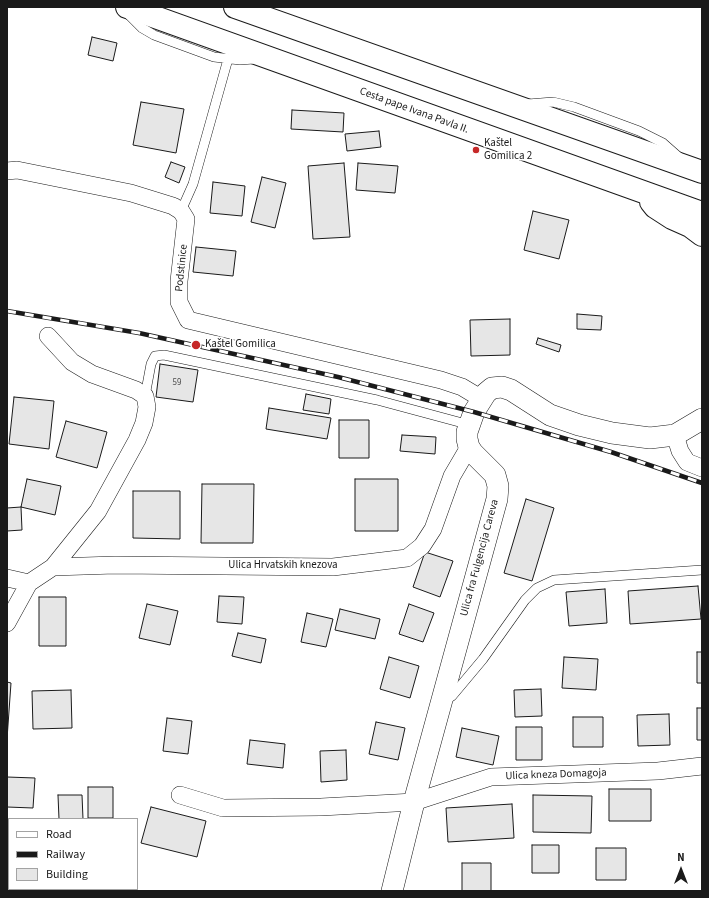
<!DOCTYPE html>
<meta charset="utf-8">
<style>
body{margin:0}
#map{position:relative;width:709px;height:898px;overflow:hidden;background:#fff;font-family:"Source Sans 3",sans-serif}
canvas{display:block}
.frame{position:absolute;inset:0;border:8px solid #1a1a1a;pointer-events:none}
.legend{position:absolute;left:8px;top:818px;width:130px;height:72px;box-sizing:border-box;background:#fff;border:1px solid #a3a3a3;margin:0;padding:5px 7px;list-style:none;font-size:12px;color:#1a1a1a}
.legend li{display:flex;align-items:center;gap:8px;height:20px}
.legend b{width:20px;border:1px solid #a3a3a3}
.north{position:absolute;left:661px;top:850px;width:40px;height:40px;-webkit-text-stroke:3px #fff;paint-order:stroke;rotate:0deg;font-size:11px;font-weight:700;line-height:16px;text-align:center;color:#1a1a1a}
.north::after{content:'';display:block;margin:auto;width:14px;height:18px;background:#1a1a1a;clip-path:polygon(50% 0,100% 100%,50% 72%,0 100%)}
</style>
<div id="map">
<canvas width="709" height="898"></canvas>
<div class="frame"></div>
<ul class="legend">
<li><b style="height:5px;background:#fff"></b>Road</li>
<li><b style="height:5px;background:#1a1a1a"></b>Railway</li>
<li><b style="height:11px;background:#e6e6e6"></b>Building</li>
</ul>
<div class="north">N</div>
</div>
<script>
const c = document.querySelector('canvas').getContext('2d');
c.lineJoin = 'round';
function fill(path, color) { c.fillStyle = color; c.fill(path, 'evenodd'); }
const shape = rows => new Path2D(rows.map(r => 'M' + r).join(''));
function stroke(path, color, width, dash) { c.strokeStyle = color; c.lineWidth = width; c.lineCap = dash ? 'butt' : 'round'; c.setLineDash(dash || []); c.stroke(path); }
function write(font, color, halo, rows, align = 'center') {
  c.font = font + ' "Source Sans 3",sans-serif'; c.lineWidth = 3; c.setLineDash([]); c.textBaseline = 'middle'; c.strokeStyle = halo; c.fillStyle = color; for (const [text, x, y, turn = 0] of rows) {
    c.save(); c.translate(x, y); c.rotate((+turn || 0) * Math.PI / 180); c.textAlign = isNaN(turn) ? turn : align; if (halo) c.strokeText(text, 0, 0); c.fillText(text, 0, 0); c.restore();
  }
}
const building = shape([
 [92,37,117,43,113,61,88,55,92,37],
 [141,102,184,109,176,153,133,145,141,102],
 [292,110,344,113,343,132,291,129,292,110],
 [379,131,381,147,347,151,345,134,379,131],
 [171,162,185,167,179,183,165,177,171,162],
 [344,163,350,237,313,239,308,166,344,163],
 [358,163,398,166,395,193,356,190,358,163],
 [262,177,286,183,275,228,251,222,262,177],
 [213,182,245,186,242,216,210,213,213,182],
 [533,211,569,220,559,259,524,250,533,211],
 [196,247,236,251,233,276,193,272,196,247],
 [577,314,602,316,601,330,577,329,577,314],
 [510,319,510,355,471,356,470,320,510,319],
 [538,338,561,345,559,352,536,344,538,338],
 [160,364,198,370,193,402,156,397,160,364],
 [306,394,331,399,329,414,303,410,306,394],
 [14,397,54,401,49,449,9,444,14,397],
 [269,408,331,418,327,439,266,429,269,408],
 [339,420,369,420,369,458,339,458,339,420],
 [66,421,107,432,97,468,56,457,66,421],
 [402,435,436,437,435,454,400,451,402,435],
 [27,479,61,486,55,515,21,507,27,479],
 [355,479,398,479,398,531,355,531,355,479],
 [202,484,254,484,253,543,201,543,202,484],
 [133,491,180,491,180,539,133,538,133,491],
 [526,499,554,508,532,581,504,573,526,499],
 [21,507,22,530,7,531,7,508,21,507],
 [425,552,453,561,440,597,413,587,425,552],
 [698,586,701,619,630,624,628,591,698,586],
 [605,589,607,623,569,626,566,592,605,589],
 [219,596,244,597,242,624,217,622,219,596],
 [39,597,66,597,66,646,39,646,39,597],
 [147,604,178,611,170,645,139,638,147,604],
 [409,604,434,613,423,642,399,634,409,604],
 [340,609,380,619,375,639,335,630,340,609],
 [307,613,333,619,326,647,301,642,307,613],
 [238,633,266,639,261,663,232,656,238,633],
 [697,652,702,652,702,683,697,683,697,652],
 [389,657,419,666,410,698,380,689,389,657],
 [564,657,598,659,596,690,562,688,564,657],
 [7,682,11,683,7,739,7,682],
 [541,689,542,716,515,717,514,690,541,689],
 [71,690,72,728,33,729,32,691,71,690],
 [697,708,702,708,702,740,697,740,697,708],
 [669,714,670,745,638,746,637,715,669,714],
 [573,717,603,717,603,747,573,747,573,717],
 [167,718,192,721,188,754,163,751,167,718],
 [376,722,405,728,398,760,369,754,376,722],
 [516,727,542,727,542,760,516,760,516,727],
 [462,728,499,736,493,765,456,757,462,728],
 [250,740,285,744,283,768,247,764,250,740],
 [346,750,347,780,321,782,320,751,346,750],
 [7,777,35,778,33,808,7,807,7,777],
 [88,787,113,787,113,818,88,818,88,787],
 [609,789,651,789,651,821,609,821,609,789],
 [58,795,82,795,83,819,59,819,58,795],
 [533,795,592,796,591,833,533,832,533,795],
 [512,804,514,838,448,842,446,808,512,804],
 [151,807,206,821,197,857,141,843,151,807],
 [532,845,559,845,559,873,532,873,532,845],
 [7,848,9,848,9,878,7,878,7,848],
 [596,848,626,848,626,880,596,880,596,848],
 [462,863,491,863,491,891,462,891,462,863]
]);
fill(building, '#e6e6e6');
stroke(building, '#1a1a1a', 1);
const service = shape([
 [127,13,142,28,154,35,214,57,240,60,254,59],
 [528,104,553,102,574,107,639,131,663,143,680,158],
 [181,211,193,184,228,59],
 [145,396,151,364,155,356,164,355,377,400,470,425],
 [446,700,452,696,483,659,525,600,537,588,554,580,702,570],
 [37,890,45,891]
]);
const minor = shape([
 [7,171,17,170,131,193,173,206,181,211,186,219,179,281,179,302,188,320,441,380,462,387,482,399],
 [48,336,72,362,92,374,136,390,145,396,147,407,144,423,137,440,98,511,53,567],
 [675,435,680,451,687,462,702,468],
 [7,578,29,583],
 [7,623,29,583,53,567,115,565,333,567,407,558,422,546,433,529,452,476,469,447],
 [180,795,223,808,321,807,414,802,491,777,658,771,702,766]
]);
const tertiary = shape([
 [392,891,414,802,497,499,498,486,495,475,473,453,469,447,467,439,467,432,474,412,486,393,492,388,502,387,511,390,550,415,579,425,612,433,650,438,675,435,702,419]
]);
const primary = shape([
 [127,7,702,213],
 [235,7,702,172],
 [651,202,655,207,672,218,690,226,702,235]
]);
stroke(service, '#1a1a1a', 10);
stroke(minor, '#1a1a1a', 18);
stroke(tertiary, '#1a1a1a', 22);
stroke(primary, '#1a1a1a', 24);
stroke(service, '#fff', 9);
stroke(minor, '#fff', 17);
stroke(tertiary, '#fff', 21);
stroke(primary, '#fff', 22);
const rail = shape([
 [7,311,139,333,338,377,474,412,611,452,702,483]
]);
stroke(rail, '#1a1a1a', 4.5);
stroke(rail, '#fff', 3, [9]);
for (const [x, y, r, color] of [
 [476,150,4,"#c62828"],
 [196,345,5,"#c62828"]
]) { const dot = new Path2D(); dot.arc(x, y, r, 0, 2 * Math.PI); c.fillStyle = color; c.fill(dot); stroke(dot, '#fff', 1.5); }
write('9px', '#4d4d4d', null, [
 ["59",177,383]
]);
write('11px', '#1a1a1a', '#fff', [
 ["Cesta pape Ivana Pavla II.",414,111,20],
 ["Podstinice",182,268,-84],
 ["Ulica fra Fulgencija Careva",480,558,-75],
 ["Ulica Hrvatskih knezova",283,566],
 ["Ulica kneza Domagoja",556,775,-2]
]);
write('11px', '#1a1a1a', '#fff', [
 ["Kaštel",484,144],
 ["Gomilica 2",484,157],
 ["Kaštel Gomilica",205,345]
], 'left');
</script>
